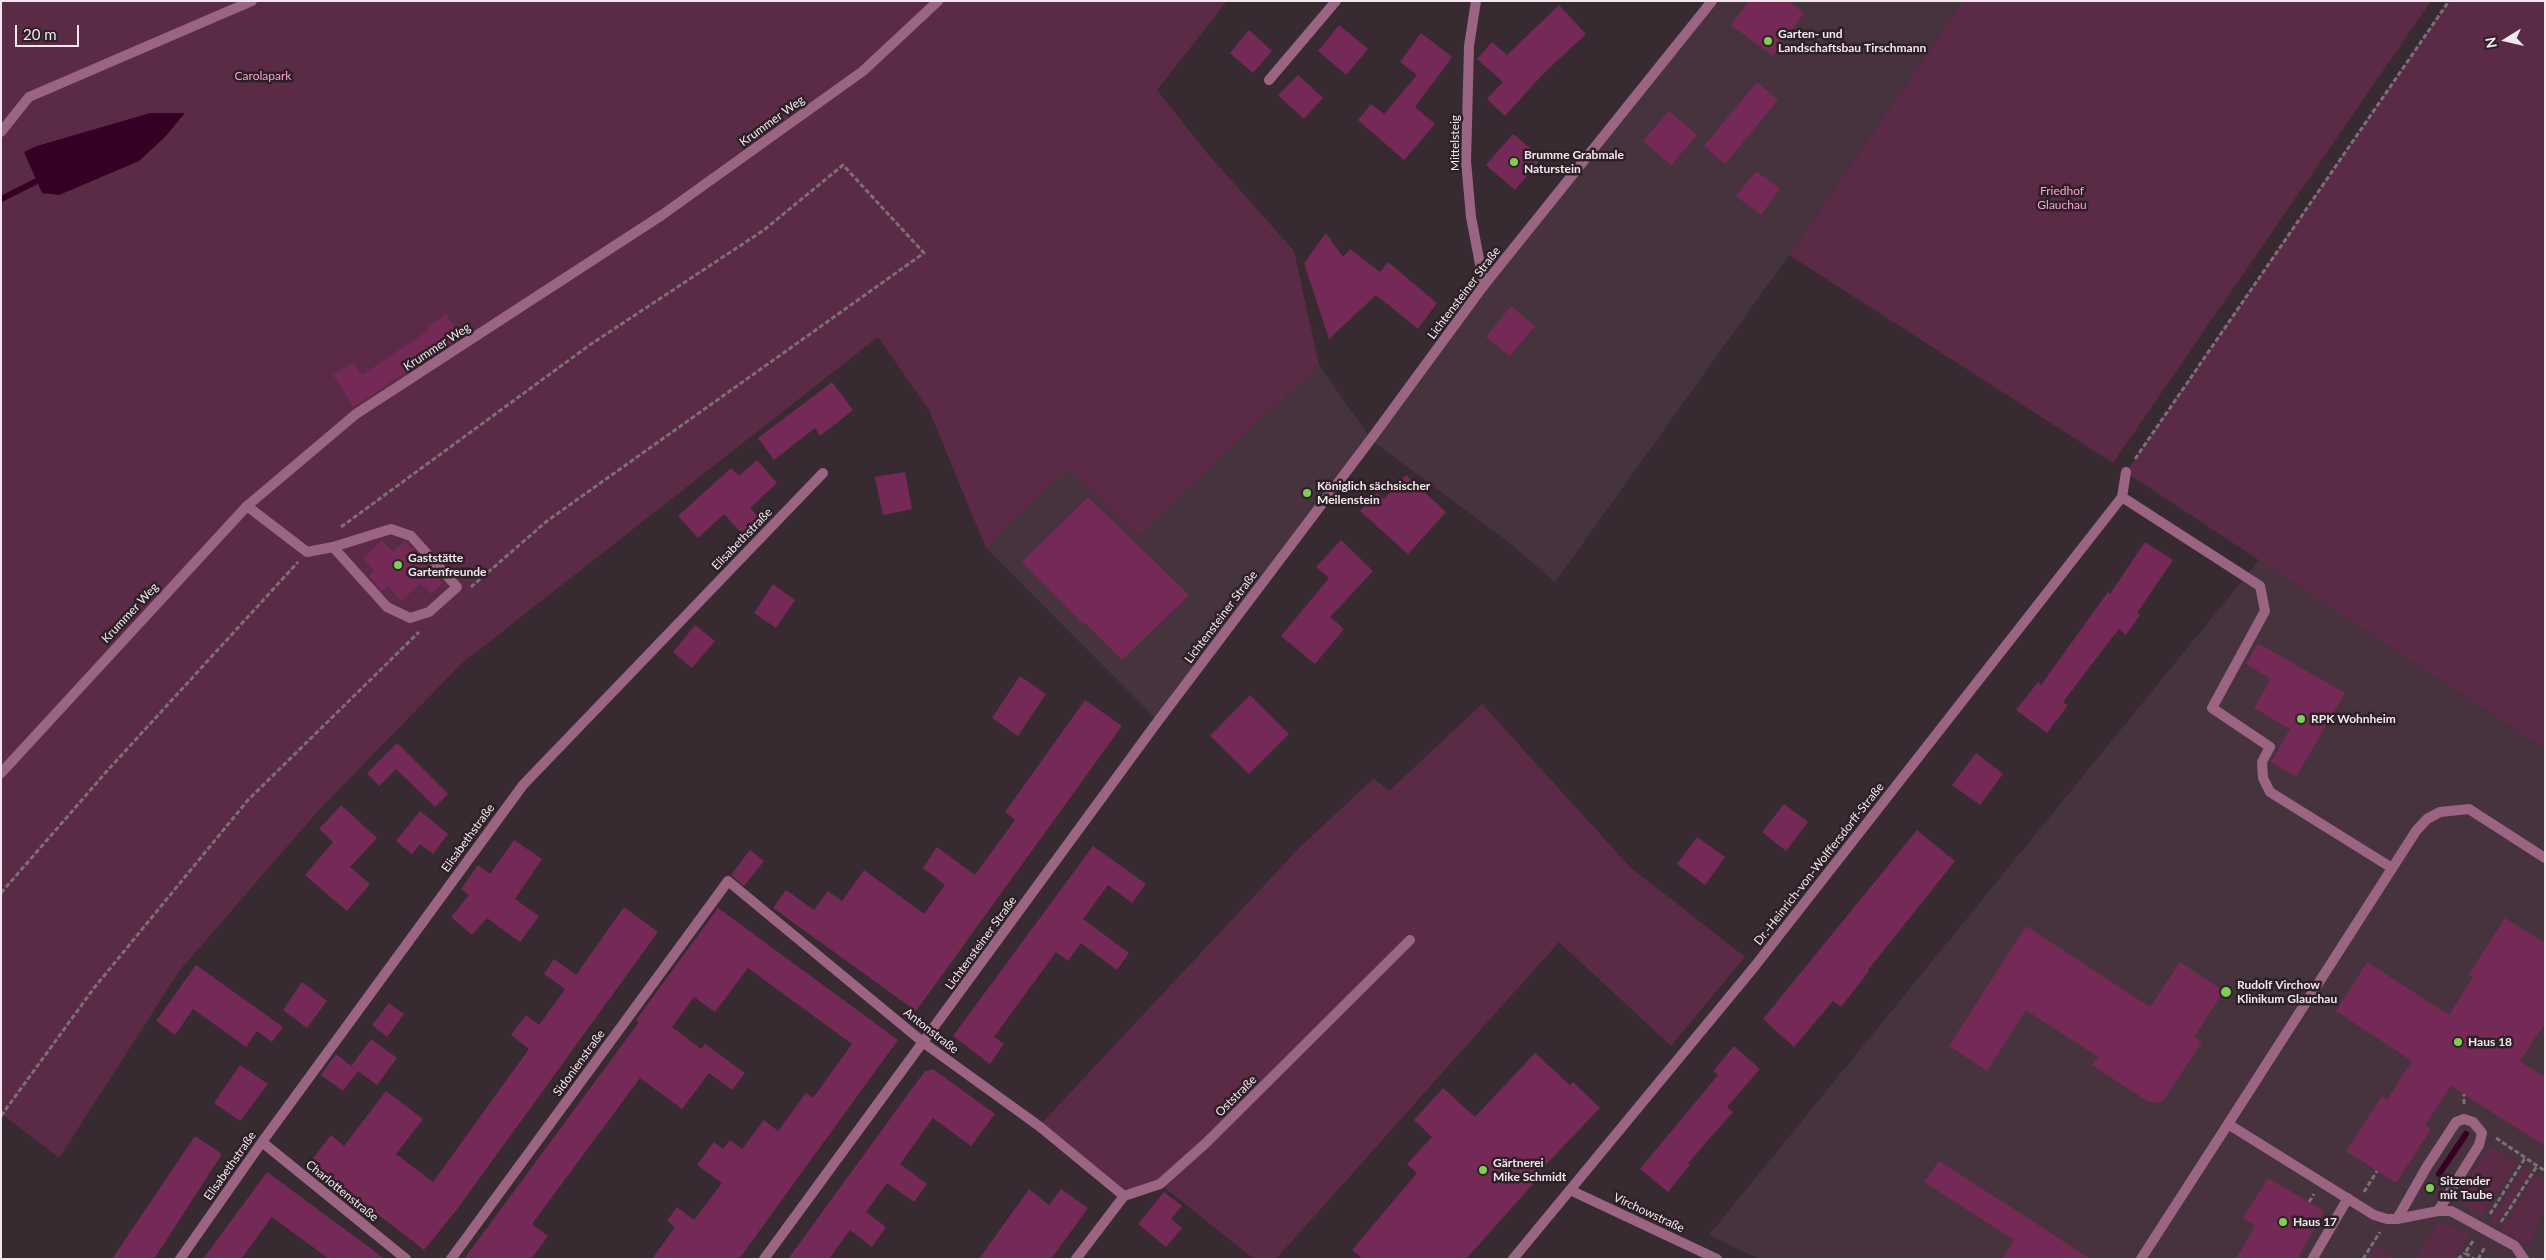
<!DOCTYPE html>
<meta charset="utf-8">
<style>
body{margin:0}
#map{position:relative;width:2546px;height:1260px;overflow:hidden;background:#382a31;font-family:Lato,sans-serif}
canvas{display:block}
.frame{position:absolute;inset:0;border:2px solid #f1e7ec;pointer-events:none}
.north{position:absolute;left:2481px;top:15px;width:50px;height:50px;-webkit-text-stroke:4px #2e2027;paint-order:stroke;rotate:260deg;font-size:14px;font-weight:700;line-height:20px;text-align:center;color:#f1e7ec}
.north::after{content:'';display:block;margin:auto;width:18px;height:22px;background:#f1e7ec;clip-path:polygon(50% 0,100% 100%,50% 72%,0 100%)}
.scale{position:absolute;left:15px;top:25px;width:64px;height:22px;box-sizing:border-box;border:2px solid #f1e7ec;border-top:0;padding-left:6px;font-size:15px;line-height:18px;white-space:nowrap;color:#f1e7ec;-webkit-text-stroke:4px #2e2027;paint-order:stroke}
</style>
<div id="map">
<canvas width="2546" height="1260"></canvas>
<div class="frame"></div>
<div class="north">N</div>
<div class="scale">20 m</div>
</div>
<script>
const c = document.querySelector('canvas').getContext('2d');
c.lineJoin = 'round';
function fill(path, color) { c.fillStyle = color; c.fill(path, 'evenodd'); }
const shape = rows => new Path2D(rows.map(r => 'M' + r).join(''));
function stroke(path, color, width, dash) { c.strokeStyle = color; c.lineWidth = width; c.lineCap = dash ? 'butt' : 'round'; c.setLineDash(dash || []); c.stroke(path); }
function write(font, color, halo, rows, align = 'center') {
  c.font = font + ' Lato,sans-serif'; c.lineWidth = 5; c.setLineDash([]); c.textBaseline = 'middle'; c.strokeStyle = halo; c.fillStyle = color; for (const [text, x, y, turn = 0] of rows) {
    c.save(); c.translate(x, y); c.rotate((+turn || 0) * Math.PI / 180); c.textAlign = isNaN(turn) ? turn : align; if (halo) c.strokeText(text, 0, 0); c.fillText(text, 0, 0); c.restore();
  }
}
fill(shape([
 [1712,1,1963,1,1789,255,1555,582,1506,540,1371,440,1158,721,986,548,1067,467,1137,537,1319,365,1371,439,1484,285],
 [2259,560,2545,750,2545,1259,1759,1259,1709,1235]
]), '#46333e');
fill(shape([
 [1,1,1227,1,1157,90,1207,153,1294,251,1319,365,1137,537,1068,469,986,548,929,410,878,337,461,664,318,811,180,970,59,1158,1,1113],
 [1963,1,2431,1,2113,463,1789,255],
 [2449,1,2545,1,2545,750,2126,472],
 [1482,704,1630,867,1745,957,1671,1046,1559,942,1276,1259,1254,1259,1160,1184,1124,1196,1039,1126,1299,848,1374,778,1389,791],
 [2490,1145,2517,1163,2482,1217,2455,1200],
 [2524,1167,2531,1171,2495,1227,2489,1223],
 [2536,1175,2545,1180,2545,1206,2530,1247,2499,1231],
 [2439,1222,2471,1234,2454,1259,2415,1259],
 [2377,1245,2398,1259,2367,1259]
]), '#5b2a47');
fill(shape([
 [150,113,185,113,165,137,139,161,59,195,42,193,24,152,37,146]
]), '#350023');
stroke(shape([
 [1,199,35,182],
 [2439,1174,2466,1134]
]), '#350023', 6);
fill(shape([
 [1749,1,1788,1,1804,13,1773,56,1731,25],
 [1559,5,1586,34,1543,74,1505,116,1487,99,1503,82,1477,59,1492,42,1507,55],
 [1339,25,1368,49,1346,75,1318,51],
 [1249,30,1272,51,1253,73,1230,53],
 [1421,33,1452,57,1415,107,1435,124,1404,160,1358,120,1371,104,1384,114,1417,75,1400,62],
 [1298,75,1323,98,1304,119,1278,95],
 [1757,82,1778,100,1725,164,1704,146],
 [1669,111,1697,135,1671,165,1643,141],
 [1513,134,1542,158,1515,190,1486,165],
 [1756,171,1780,189,1761,215,1736,196],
 [1326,233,1343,257,1350,249,1380,272,1388,262,1437,303,1418,329,1376,295,1329,339,1304,263],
 [1511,306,1535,326,1510,356,1486,337],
 [446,314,461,336,354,407,333,375,353,362,362,375,429,330,427,327],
 [832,382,853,410,820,436,815,428,774,460,758,438],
 [757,460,777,483,750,508,760,519,743,535,724,514,698,538,678,516,731,468,739,476],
 [905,472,912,509,883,515,875,477],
 [1406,475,1446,512,1408,554,1360,511,1377,493,1384,499],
 [1088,497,1189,595,1122,660,1085,623,1083,624,1022,562],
 [382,540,393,552,405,541,443,583,431,594,421,583,401,601,388,586,382,591,369,576,374,571,363,558],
 [1341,540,1373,571,1330,617,1344,629,1315,664,1281,636,1329,578,1316,567],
 [2145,542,2173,560,2137,613,2140,615,2126,635,2119,629,2111,639,2063,702,2068,705,2047,733,2016,710,2038,682,2041,685,2108,592,2110,594],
 [773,584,795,600,776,628,754,613],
 [695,625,715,641,692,668,673,652],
 [2258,643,2345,693,2296,777,2271,762,2290,729,2254,708,2271,679,2246,664],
 [1020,676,1046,694,1018,736,992,718],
 [1250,695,1289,734,1249,774,1210,736],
 [1085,700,1122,726,916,1011,773,908,786,890,814,910,828,891,842,901,864,870,924,914,945,885,923,868,937,847,975,875,1015,820,1005,812],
 [397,743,448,794,435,807,396,769,379,786,367,773],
 [1976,753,2003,774,1980,805,1952,785],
 [1784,804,1808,822,1786,851,1762,832],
 [341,805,377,838,350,867,370,884,347,911,305,875,333,842,319,829],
 [420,811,448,834,433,854,420,844,412,854,396,841],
 [1917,830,1955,861,1868,970,1869,971,1841,1007,1833,1001,1794,1047,1763,1019],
 [1697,837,1725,857,1705,885,1677,864],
 [514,840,542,859,515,899,539,916,520,942,487,918,472,935,451,917,469,895,461,889,478,865,490,874],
 [1093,846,1146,884,1132,903,1108,885,1083,919,1129,953,1117,970,1081,943,1068,961,1056,952,994,1037,1004,1044,990,1064,953,1036],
 [750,850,764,861,744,886,731,875],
 [624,907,658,932,455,1212,424,1250,310,1162,331,1135,344,1146,386,1091,423,1119,396,1154,433,1182,529,1049,511,1035,526,1015,539,1025,565,989,544,974,554,959,576,975],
 [718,908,898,1040,739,1259,652,1259,675,1227,667,1221,677,1207,694,1220,722,1183,697,1165,714,1142,723,1149,730,1140,742,1149,764,1120,778,1131,806,1093,813,1098,852,1044,748,968,715,1012,694,997,672,1027,701,1049,705,1044,745,1073,732,1090,709,1073,682,1109,640,1078,532,1224,548,1236,531,1259,464,1259,639,1022,636,1020],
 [2505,918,2545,943,2545,1023,2520,1061,2545,1077,2545,1146,2451,1086,2425,1125,2431,1129,2396,1183,2346,1151,2382,1096,2387,1100,2412,1061,2336,1011,2367,962,2449,1015,2473,977,2469,974],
 [2026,926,2150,1007,2180,962,2224,991,2194,1037,2202,1042,2163,1101,2156,1103,2147,1101,2092,1065,2098,1057,2026,1010,1987,1071,1949,1046],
 [196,965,283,1027,272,1042,257,1031,246,1047,193,1009,175,1035,156,1021],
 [302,982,327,1001,307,1028,283,1010],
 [389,1003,404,1014,387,1037,372,1025],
 [371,1039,397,1058,377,1085,351,1066],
 [1734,1046,1760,1069,1727,1107,1733,1112,1688,1163,1690,1165,1668,1192,1640,1169,1718,1075,1713,1071],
 [1535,1053,1570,1085,1573,1082,1600,1108,1538,1173,1541,1175,1466,1259,1363,1259,1352,1250,1417,1173,1407,1164,1432,1137,1414,1120,1443,1088,1475,1117],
 [336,1054,358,1071,343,1091,321,1075],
 [240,1065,268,1084,240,1121,214,1103],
 [933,1069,995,1114,971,1146,933,1118,900,1164,927,1184,914,1202,887,1183,866,1212,886,1227,872,1247,850,1230,829,1259,788,1259,925,1071],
 [195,1136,222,1154,154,1259,112,1259],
 [1939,1161,2028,1218,2090,1259,2002,1259,2014,1240,1924,1182],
 [267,1172,350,1233,385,1259,329,1259,272,1217,241,1259,203,1259],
 [2268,1178,2324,1211,2297,1259,2236,1259,2255,1226,2243,1218],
 [1029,1189,1049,1205,1061,1189,1088,1208,1051,1259,979,1259],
 [1164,1192,1182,1206,1171,1219,1182,1228,1166,1247,1138,1224]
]), '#752957');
stroke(shape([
 [2135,459,2449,1],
 [341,527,591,344,764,230,843,165,924,253,547,521,471,587],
 [1,893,107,771,298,562],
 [2464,1104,2464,1094],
 [1,1116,94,988,248,800,419,632],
 [2496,1138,2545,1171],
 [2364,1192,2377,1171],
 [2309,1202,2314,1194],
 [2490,1214,2525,1158],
 [2501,1222,2537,1166],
 [2473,1241,2465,1253,2474,1259],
 [2363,1259,2380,1232],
 [2458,1259,2465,1253],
 [2478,1259,2485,1247]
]), '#7c6f75', 3, [5, 2.5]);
stroke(shape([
 [1476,1,1469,46,1466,161,1471,217,1484,285],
 [1269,80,1336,1],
 [1,132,29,97,252,1],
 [2122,497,2260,586,2265,611,2212,708,2270,747,2262,762,2263,778,2270,792,2392,868],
 [247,506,307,552,333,547,387,607,410,618,429,612,457,587,411,536,391,529,333,547],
 [2397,1219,2426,1168,2456,1122,2464,1119,2473,1122,2482,1133,2479,1145,2438,1211],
 [2313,1258,2348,1198],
 [2141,1259,2228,1124],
 [2524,1259,2515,1246,2451,1211,2438,1211,2397,1219,2387,1219,2374,1215,2228,1124,2416,831,2427,819,2440,812,2469,809,2545,858]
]), '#9b6482', 10);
stroke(shape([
 [1,773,247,506,356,414,662,215,863,71,938,1],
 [262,1142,406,1259],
 [1570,1190,1717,1259],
 [180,1259,262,1142,523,785,823,473],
 [451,1259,728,881,924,1043,1039,1126,1124,1196],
 [764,1259,1158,721,1371,439,1484,285,1712,1],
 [1076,1259,1124,1196,1160,1184,1206,1143,1410,940],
 [1513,1259,1755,966,2122,497,2126,472]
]), '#9b6482', 10);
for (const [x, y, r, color] of [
 [1768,41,5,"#7fd052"],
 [1514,162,5,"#7fd052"],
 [1307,493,5,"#7fd052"],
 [398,565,5,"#7fd052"],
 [2301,719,5,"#7fd052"],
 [2226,992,6,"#7fd052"],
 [2458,1042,5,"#7fd052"],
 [1483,1170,5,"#7fd052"],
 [2430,1188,5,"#7fd052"],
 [2283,1222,5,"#7fd052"]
]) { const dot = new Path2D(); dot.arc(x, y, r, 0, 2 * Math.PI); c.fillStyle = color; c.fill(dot); stroke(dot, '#2e2027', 2); }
write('bold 12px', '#f1e7ec', '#2e2027', [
 ["Garten- und",1778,34],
 ["Landschaftsbau Tirschmann",1778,48],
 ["Brumme Grabmale",1524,155],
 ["Naturstein",1524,169],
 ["Königlich sächsischer",1317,486],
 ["Meilenstein",1317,500],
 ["Gaststätte",408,558],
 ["Gartenfreunde",408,572],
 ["RPK Wohnheim",2311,719],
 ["Rudolf Virchow",2237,985],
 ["Klinikum Glauchau",2237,999],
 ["Haus 18",2468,1042],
 ["Gärtnerei",1493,1163],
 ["Mike Schmidt",1493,1177],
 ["Sitzender",2440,1181],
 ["mit Taube",2440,1195],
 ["Haus 17",2293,1222]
], 'left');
write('12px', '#f9a1d1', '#2e2027', [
 ["Carolapark",263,76],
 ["Friedhof",2062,191],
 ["Glauchau",2062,205]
]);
write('12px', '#f1e7ec', '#2e2027', [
 ["Krummer Weg",772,121,-36],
 ["Mittelsteig",1455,143,-90],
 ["Lichtensteiner Straße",1464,293,-53],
 ["Krummer Weg",437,347,-33],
 ["Elisabethstraße",742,539,-46],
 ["Krummer Weg",130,613,-47],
 ["Lichtensteiner Straße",1221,617,-53],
 ["Elisabethstraße",468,838,-54],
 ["Dr.-Heinrich-von-Wolffersdorff-Straße",1819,864,-52],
 ["Lichtensteiner Straße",981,943,-54],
 ["Antonstraße",931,1031,38],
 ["Sidonienstraße",579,1063,-54],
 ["Oststraße",1236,1096,-45],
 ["Elisabethstraße",230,1166,-55],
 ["Charlottenstraße",342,1191,39],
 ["Virchowstraße",1649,1213,25]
]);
</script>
